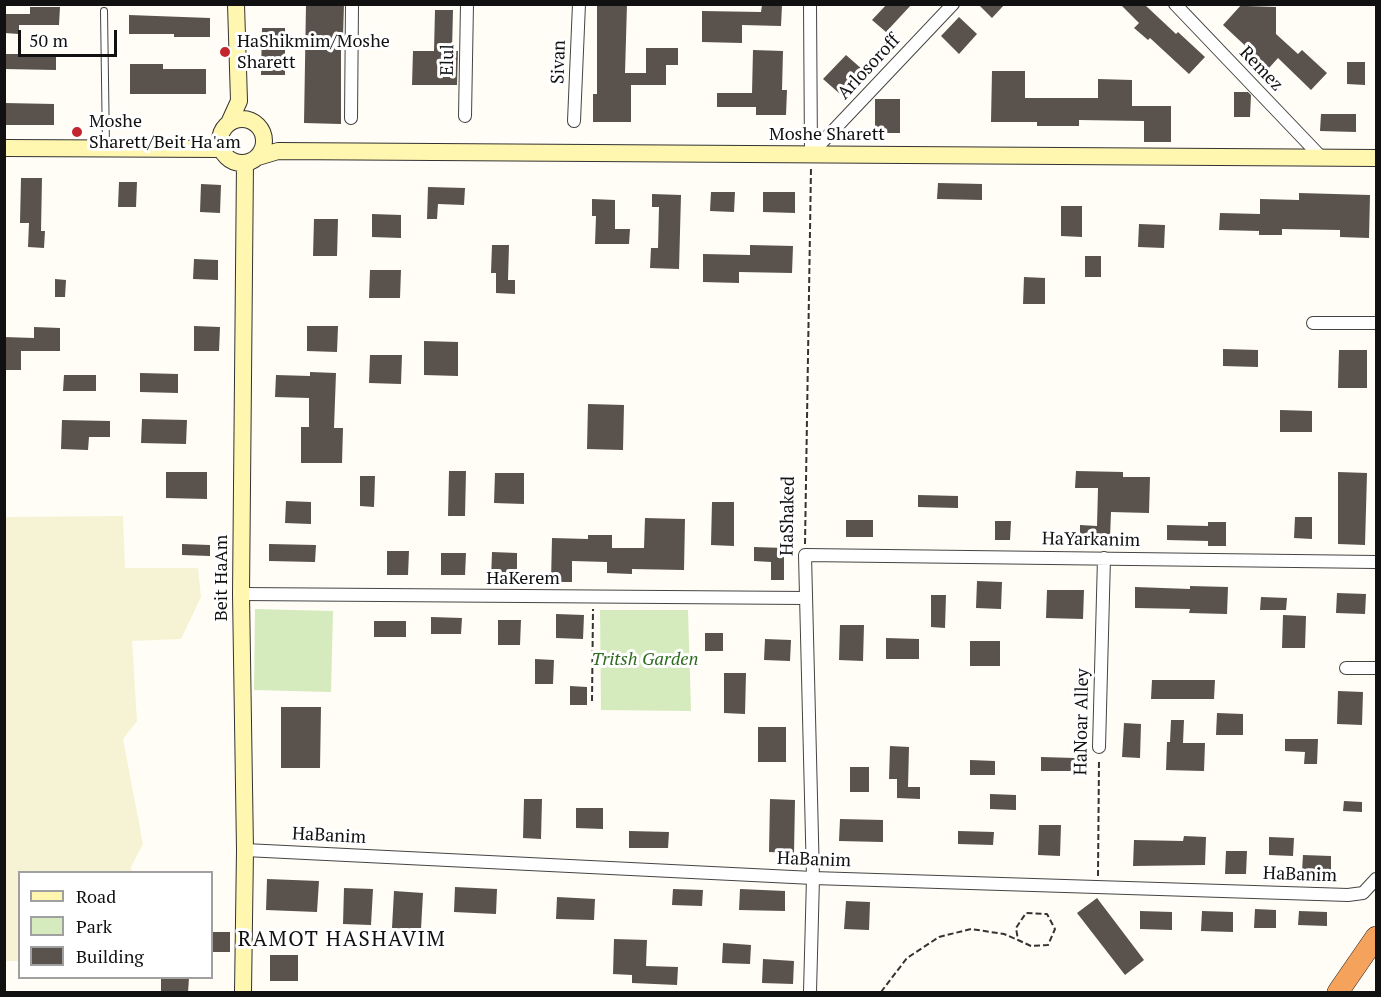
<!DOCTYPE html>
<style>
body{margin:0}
#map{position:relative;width:1381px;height:997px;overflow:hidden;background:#fffdf5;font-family:"PT Serif",serif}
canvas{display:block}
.frame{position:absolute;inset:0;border:6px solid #111;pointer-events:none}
.legend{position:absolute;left:18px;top:871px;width:195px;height:108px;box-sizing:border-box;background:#fff;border:2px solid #a0a0a0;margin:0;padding:8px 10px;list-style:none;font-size:18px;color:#111}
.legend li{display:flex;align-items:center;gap:12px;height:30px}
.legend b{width:30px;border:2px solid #a0a0a0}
.scale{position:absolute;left:18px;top:30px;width:99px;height:27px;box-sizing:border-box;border:3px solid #111;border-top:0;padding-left:8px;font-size:18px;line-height:21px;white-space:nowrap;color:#111;-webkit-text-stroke:4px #fff;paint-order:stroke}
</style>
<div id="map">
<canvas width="1381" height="997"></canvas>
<div class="frame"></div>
<ul class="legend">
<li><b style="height:8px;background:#fff6b0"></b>Road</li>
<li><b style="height:16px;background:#d5ebbd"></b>Park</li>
<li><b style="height:16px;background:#5a524d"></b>Building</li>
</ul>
<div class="scale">50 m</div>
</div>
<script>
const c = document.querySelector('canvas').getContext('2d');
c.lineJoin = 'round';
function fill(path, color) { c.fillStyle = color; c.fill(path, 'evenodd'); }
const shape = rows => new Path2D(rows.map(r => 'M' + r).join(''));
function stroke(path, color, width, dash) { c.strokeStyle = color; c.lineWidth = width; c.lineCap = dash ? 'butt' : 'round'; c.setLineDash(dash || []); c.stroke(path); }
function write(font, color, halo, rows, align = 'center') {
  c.font = font + ' "PT Serif",serif'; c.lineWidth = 6; c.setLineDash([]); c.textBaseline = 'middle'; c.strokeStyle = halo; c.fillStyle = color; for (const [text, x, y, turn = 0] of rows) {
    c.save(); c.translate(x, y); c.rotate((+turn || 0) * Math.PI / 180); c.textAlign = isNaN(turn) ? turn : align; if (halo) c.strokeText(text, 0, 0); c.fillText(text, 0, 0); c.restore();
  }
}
fill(shape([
 [123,516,125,568,198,568,201,597,181,639,132,641,137,721,123,739,143,844,131,867,132,872,20,872,19,961,5,961,5,517]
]), '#f6f3d4');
fill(shape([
 [255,609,333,611,331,692,254,690],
 [600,610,688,610,691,711,601,710]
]), '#d5ebbd');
fill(shape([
 [306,4,344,4,343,37,341,37,341,124,304,123],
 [597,4,627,4,625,73,646,73,646,48,678,48,678,65,666,65,666,85,631,85,631,122,593,122,593,94,597,94],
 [887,4,912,4,886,32,872,20],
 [978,4,1005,4,992,18],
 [1120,4,1144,4,1176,34,1178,32,1205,57,1189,74,1150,38,1148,40,1134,28,1139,23],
 [1242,4,1246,6,1276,7,1276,34,1298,54,1302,50,1327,73,1311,90,1278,58,1269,68,1223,25],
 [762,5,782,5,781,26,742,25,742,43,702,42,702,11,761,12],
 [30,7,60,7,59,25,19,25,19,34,4,33,4,14,30,14],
 [435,10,453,10,452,51,458,51,457,85,412,85,413,51,434,51],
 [129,15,210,18,210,37,174,37,174,34,129,34],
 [959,17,977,34,959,54,941,36],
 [262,28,285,28,285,75,261,75],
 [753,50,783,51,782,90,787,90,786,115,756,115,756,107,717,107,717,93,752,93],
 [4,54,56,54,56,70,4,69],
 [846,55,863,70,840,94,823,79],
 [1347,62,1365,62,1365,85,1347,84],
 [130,64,163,64,163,69,206,69,206,94,130,94],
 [992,71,1025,71,1025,98,1098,98,1098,79,1132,80,1132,106,1171,106,1171,142,1144,142,1144,121,1079,120,1079,126,1037,126,1037,122,991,122],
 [1234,92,1248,92,1251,95,1250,117,1234,117],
 [875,99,900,99,900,133,875,133],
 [4,103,54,104,54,125,4,125],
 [1321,114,1356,114,1356,132,1320,131],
 [21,178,42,178,41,231,45,231,44,248,28,247,29,223,20,223],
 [119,182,137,182,136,207,118,207],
 [938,183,982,184,982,200,937,199],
 [201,184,221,185,220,213,200,212],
 [428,187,465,188,464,205,438,204,437,219,427,219],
 [711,192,735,192,734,212,710,211],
 [763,192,795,192,795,213,763,212],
 [1299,193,1370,195,1369,238,1340,237,1340,230,1282,229,1282,235,1259,235,1259,231,1219,230,1220,213,1260,214,1260,199,1299,200],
 [652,194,681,195,679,269,650,268,651,248,658,248,659,207,652,207],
 [592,199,615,200,615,229,630,229,629,244,595,244,596,216,592,216],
 [1061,206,1082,206,1082,237,1061,236],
 [372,214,401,215,401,238,372,237],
 [314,219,338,219,337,256,313,256],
 [1139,224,1165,225,1164,248,1138,247],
 [492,245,509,245,508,280,515,280,515,294,496,293,496,273,491,273],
 [750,245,793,246,792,273,739,272,739,283,703,282,703,254,750,255],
 [1085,256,1101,256,1101,277,1085,277],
 [194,259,218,260,218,280,193,279],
 [370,270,401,270,400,298,369,298],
 [1024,277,1045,278,1045,304,1023,304],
 [55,279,66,280,65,297,55,297],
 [194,326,220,327,219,351,194,351],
 [307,326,338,326,337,352,307,351],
 [34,327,60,328,60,351,21,351,21,370,4,370,4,337,34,338],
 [424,341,458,342,458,376,424,375],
 [1223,349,1258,350,1258,367,1223,366],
 [1339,350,1367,350,1367,388,1338,388],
 [370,355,402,355,401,384,369,383],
 [310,372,336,373,334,428,343,428,342,463,301,463,301,427,309,427,309,398,275,397,276,375,310,376],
 [140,373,178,374,178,393,140,392],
 [64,375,96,375,96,391,63,391],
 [588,404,624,405,623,450,587,449],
 [1280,410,1312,411,1312,432,1280,432],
 [142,419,187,420,186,444,141,443],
 [62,420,110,421,110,437,89,437,88,450,61,449],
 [449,471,466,471,465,516,448,516],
 [1076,471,1123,472,1123,477,1150,477,1149,513,1111,512,1110,538,1080,537,1080,525,1097,526,1098,488,1075,488],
 [166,472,207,472,207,499,166,498],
 [1338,472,1367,473,1365,545,1338,544],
 [495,473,524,473,524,504,494,503],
 [360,476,375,476,374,507,360,506],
 [918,495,958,496,958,508,918,507],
 [286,501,311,502,311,524,285,523],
 [712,502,734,502,734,546,711,545],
 [1295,517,1312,517,1312,539,1294,538],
 [645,518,685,519,684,570,632,569,632,574,607,573,607,562,572,561,572,582,551,582,552,538,588,539,588,535,612,535,612,548,644,548],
 [846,520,873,520,873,537,846,537],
 [995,521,1011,521,1010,540,995,540],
 [1208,522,1226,522,1226,546,1208,546,1208,541,1167,540,1167,525,1208,526],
 [182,544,210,545,210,556,182,555],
 [269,544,316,545,315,562,269,561],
 [754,547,784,548,784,580,771,580,771,562,754,561],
 [387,551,409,551,408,575,387,575],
 [492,552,517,553,517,580,491,580],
 [441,553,466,553,465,575,441,575],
 [977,581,1002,582,1001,609,976,608],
 [1190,586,1228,587,1227,614,1189,613,1190,609,1135,608,1135,587,1190,589],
 [1047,590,1084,590,1083,619,1046,618],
 [1337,593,1366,594,1365,614,1336,613],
 [931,595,946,595,945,628,931,627],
 [1261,597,1287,598,1286,610,1260,610],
 [556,614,584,615,583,639,556,638],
 [1283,615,1306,616,1305,648,1282,648],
 [431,617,462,618,461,634,431,634],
 [498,620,521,620,520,645,498,645],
 [374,621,406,621,406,637,374,637],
 [840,625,864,625,863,661,839,660],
 [705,633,723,633,723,651,705,651],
 [886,638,919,639,919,659,886,659],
 [765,639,791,640,790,661,764,660],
 [970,641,1000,641,1000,666,970,666],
 [535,659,554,660,553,684,535,684],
 [724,673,746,673,745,714,724,713],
 [1152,680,1215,680,1214,699,1151,699],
 [570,686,587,687,587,705,570,705],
 [1338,691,1363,692,1362,725,1337,724],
 [281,707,321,707,320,768,281,768],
 [1217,713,1243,714,1243,735,1216,735],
 [1171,720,1184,720,1183,743,1205,743,1204,771,1166,770,1167,742,1170,742],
 [1124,723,1141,724,1140,758,1122,757],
 [758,727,786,727,786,762,758,762],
 [1285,739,1318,739,1317,764,1304,764,1305,752,1285,751],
 [890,746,909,747,908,787,920,787,920,799,897,798,897,779,889,779],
 [1041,757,1075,758,1075,771,1041,771],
 [970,760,995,761,995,775,970,775],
 [850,767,869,767,869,792,850,792],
 [990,794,1016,795,1016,810,990,809],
 [524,799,542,799,541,839,523,838],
 [770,799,795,800,794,853,769,852],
 [1344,801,1362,802,1362,812,1343,811],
 [576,808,603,808,603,829,576,828],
 [840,819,883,820,883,842,839,841],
 [1039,825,1061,825,1060,856,1038,855],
 [629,831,669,832,668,848,629,848],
 [958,831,994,832,993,845,958,844],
 [1184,836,1206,837,1205,865,1133,866,1134,840,1183,841],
 [1269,837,1294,838,1293,856,1269,855],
 [1226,851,1247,851,1246,874,1225,874],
 [1303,855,1331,856,1331,872,1302,871],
 [267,879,319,881,317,912,266,910],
 [455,887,497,889,496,914,454,912],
 [344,888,373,889,371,925,343,924],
 [673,889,703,890,702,906,672,905],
 [740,889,785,891,785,911,739,910],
 [394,891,423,893,421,929,392,928],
 [557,897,595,899,594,920,556,919],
 [1097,898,1144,960,1125,975,1077,913],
 [846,901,870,902,869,930,844,929],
 [1255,909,1276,910,1276,928,1254,928],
 [1140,911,1172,912,1172,930,1140,929],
 [1202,911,1233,912,1233,932,1201,931],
 [1299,911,1327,912,1327,926,1298,925],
 [212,932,230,932,230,952,212,952],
 [614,939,647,940,646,966,678,967,677,985,632,983,632,975,613,974],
 [723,943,751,945,750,964,722,963],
 [270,955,298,955,298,981,270,981],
 [763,959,794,961,793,984,762,983],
 [161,978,189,978,188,993,161,993]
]), '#5a524d');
const lane = shape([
 [104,11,106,148]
]);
const street = shape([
 [810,4,811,154],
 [1175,4,1322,158],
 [465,116,467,4],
 [351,118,352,4],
 [574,121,579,4],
 [811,154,953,4],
 [1313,323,1376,323],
 [241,594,806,598],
 [1346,668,1376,668],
 [1099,747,1104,558],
 [245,850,813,878,1348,895,1363,893,1376,879],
 [810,992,813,878,805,555,1376,562]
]);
const secondary = shape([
 '220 141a22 22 0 1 1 44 0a22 22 0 1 1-44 0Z',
 [229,123,239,101,236,4],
 [4,148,221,149],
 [258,157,278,151,1376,158],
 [243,992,245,850,241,594,245,163]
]);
const highway = shape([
 [1338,992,1376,937]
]);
stroke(lane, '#444', 8);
stroke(street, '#444', 14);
stroke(secondary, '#333', 18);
stroke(highway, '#222', 22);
stroke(shape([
 [805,544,811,168],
 [592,701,593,609],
 [1098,876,1099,759],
 [881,992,907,958,939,937,971,929,1004,934,1018,940,1031,946,1048,945,1055,929,1047,914,1026,913,1016,928,1018,940]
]), '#333', 2, [6, 3]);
stroke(lane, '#fff', 6);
stroke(street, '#fff', 12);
stroke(secondary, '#fff6b0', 16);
stroke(highway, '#f5a25d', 21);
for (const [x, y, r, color] of [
 [225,52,6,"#c4262e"],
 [77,132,6,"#c4262e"]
]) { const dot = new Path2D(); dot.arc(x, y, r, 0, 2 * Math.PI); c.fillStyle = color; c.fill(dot); stroke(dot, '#fff', 2); }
write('18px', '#111', '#fff', [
 ["HaShikmim/Moshe",237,42],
 ["Sharett",237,63],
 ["Moshe",89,122],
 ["Sharett/Beit Ha'am",89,143]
], 'left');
write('18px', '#111', '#fff', [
 ["Elul",448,60,-89],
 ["Sivan",559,62,-88],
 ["Arlosoroff",869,67,-47],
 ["Remez",1261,69,46],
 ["Moshe Sharett",827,135],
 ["HaShaked",788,516,-89],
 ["HaYarkanim",1091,540,1],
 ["Beit HaAm",222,578,-90],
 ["HaKerem",523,579],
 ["HaNoar Alley",1082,722,-89],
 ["HaBanim",329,836,3],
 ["HaBanim",814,860,2],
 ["HaBanim",1300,875,2]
]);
write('italic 18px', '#2f6b1f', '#fff', [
 ["Tritsh Garden",645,660]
]);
c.letterSpacing = '1.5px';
write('21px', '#111', '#fff', [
 ["RAMOT HASHAVIM",342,940]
]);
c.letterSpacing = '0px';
</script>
